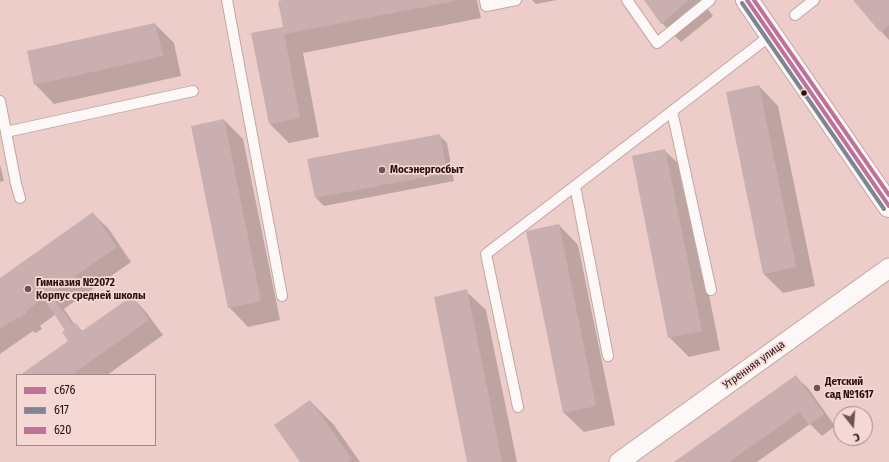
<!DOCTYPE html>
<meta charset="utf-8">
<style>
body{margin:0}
#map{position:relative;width:889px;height:462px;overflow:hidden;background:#edcdca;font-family:"Fira Sans Condensed",sans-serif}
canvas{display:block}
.legend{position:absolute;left:16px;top:374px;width:140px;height:72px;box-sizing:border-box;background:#f5d7d3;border:1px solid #a48885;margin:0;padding:5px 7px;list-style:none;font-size:12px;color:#2a110f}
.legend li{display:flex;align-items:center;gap:8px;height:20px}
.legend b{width:20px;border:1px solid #a48885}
.north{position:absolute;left:833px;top:406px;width:40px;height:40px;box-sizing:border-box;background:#f5d7d3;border:1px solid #a48885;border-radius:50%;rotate:163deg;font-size:11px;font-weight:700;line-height:16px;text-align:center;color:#2a110f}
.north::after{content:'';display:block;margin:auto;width:14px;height:18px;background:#6e5350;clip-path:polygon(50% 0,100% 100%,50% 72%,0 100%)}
</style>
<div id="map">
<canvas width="889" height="462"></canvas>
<ul class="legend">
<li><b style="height:5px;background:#bf7198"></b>с676</li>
<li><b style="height:5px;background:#7e8693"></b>617</li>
<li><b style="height:5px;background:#bf7198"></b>620</li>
</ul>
<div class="north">С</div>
</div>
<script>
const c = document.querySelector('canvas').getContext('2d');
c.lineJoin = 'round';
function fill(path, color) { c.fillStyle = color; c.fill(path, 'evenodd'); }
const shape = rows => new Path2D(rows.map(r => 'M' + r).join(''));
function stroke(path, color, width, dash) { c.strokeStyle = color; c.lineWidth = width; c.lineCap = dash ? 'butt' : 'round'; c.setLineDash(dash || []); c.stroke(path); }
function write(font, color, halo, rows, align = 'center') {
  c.font = font + ' "Fira Sans Condensed",sans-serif'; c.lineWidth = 3.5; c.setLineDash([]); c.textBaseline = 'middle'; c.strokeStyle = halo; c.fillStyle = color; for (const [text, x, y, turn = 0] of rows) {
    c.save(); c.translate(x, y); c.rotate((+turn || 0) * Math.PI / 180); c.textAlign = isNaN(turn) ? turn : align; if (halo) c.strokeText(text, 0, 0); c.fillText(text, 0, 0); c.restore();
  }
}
fill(shape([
 [288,0,477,0,481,18,303,53,319,137,289,143,270,124],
 [532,0,557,0,536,4],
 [645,0,701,0,713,16,681,42,662,23],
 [855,0,889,0,889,40,881,31],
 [155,24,174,43,181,76,54,104,35,84],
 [759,86,778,106,815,286,783,293,764,274,727,93],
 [224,120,243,139,280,320,248,327,229,307],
 [439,135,447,143,454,181,324,206,316,198],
 [664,150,684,169,720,350,689,357,669,337],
 [0,164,4,181,0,182],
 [93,214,108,228,131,262,90,291,92,294,85,299,82,296,64,309,75,325,83,331,132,297,146,312,163,335,107,375,22,375,69,341,67,330,56,314,40,326,42,329,35,333,33,331,0,354,0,279],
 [559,225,578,245,615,425,584,432,564,413],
 [466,291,486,310,517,462,468,462],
 [796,377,808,388,835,426,822,436,810,424,757,462,676,462],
 [310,401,334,425,360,462,302,462]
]), '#0003');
fill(shape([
 [283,0,455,0,455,1,284,34,300,118,269,124,251,33,283,27,278,1],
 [644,0,689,0,661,24],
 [853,0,889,0,889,25,880,32],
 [155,23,163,56,34,85,27,51],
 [759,85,796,267,763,274,726,92],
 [224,119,261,301,228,308,191,126],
 [440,134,447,173,315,198,307,159],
 [665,149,702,331,668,338,632,156],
 [93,212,117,247,75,276,78,279,69,285,67,282,50,294,73,325,76,323,82,331,132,296,149,320,71,375,20,375,68,341,62,332,65,330,43,298,26,311,27,313,19,319,18,317,0,329,0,278],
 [559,224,596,406,563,413,526,231],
 [467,289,502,462,467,462,434,297],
 [796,375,824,414,809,425,800,412,729,462,674,462],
 [310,400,352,459,348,462,300,462,274,425]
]), '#caafb0');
const lane = shape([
 [227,0,282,296],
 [485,0,486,6,516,0],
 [627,0,657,43,710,0],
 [795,15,814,0],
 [0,101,16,184,20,198],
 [672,111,711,290],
 [6,132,193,91],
 [608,356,575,186,771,35],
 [518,407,486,254,575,186]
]);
const street = shape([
 [619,462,889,268]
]);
const secondary = shape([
 [747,0,889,206]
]);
stroke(lane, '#c2a6a4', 12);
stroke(street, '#c2a6a4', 21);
stroke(secondary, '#c2a6a4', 24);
stroke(lane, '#fcf8f7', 10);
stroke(street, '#fcf8f7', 19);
stroke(secondary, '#fcf8f7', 22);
stroke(shape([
 [747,0,889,206]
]), '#bf7198', 4);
stroke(shape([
 [742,3,884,209]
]), '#7e8693', 4);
stroke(shape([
 [754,0,889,195]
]), '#bf7198', 4);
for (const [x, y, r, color] of [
 [804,93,3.5,"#2a110f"],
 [382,170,4,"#6e5350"],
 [28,289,4,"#6e5350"],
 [817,388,4,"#6e5350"]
]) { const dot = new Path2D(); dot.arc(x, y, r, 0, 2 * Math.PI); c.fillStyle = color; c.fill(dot); stroke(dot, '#f5d7d3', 1.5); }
write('bold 11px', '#2a110f', '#f5d7d3', [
 ["Мосэнергосбыт",390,170],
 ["Гимназия №2072",36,283],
 ["Корпус средней школы",36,296],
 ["Детский",825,382],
 ["сад №1617",825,395]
], 'left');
write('11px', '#2a110f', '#f5d7d3', [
 ["Утренняя улица",754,365,-36]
]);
</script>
